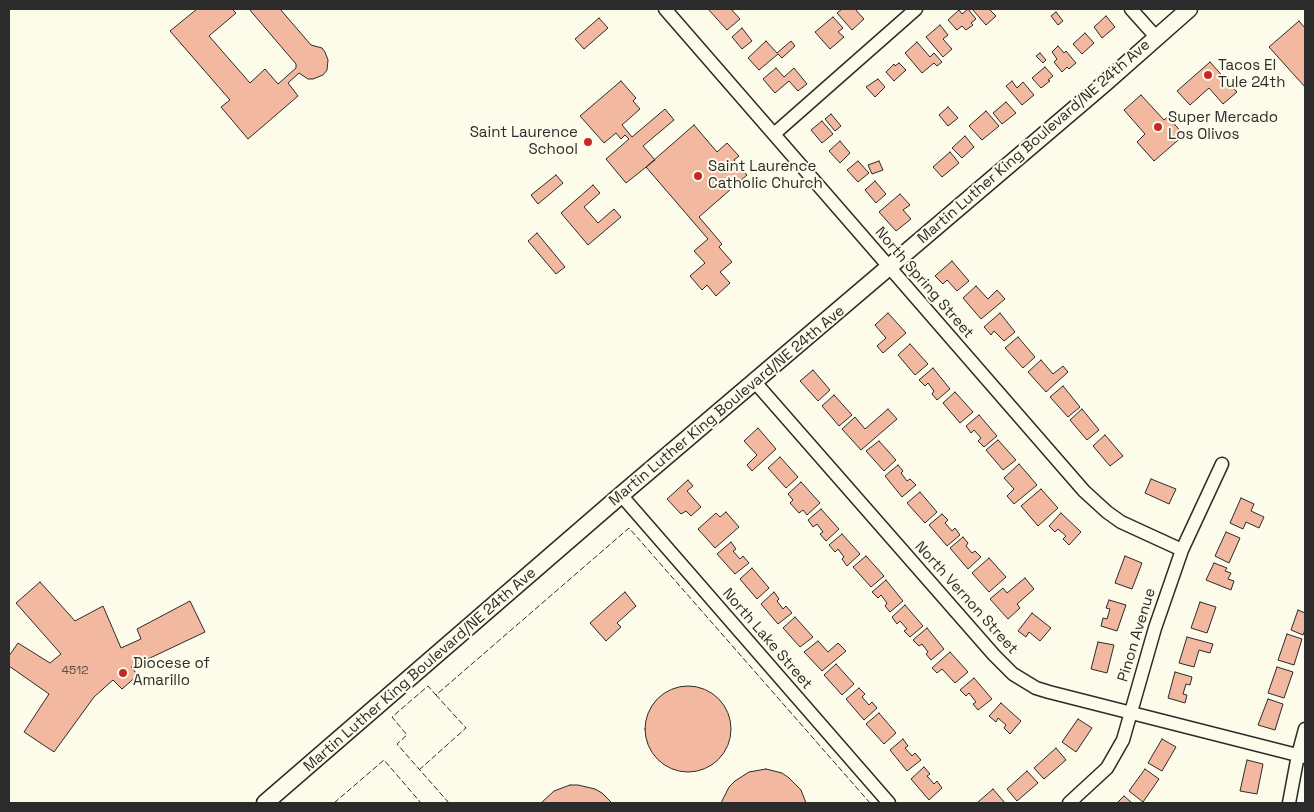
<!DOCTYPE html>
<style>
body{margin:0}
#map{position:relative;width:1314px;height:812px;overflow:hidden;background:#fdfbea;font-family:"Space Grotesk",sans-serif}
canvas{display:block}
.frame{position:absolute;inset:0;border:10px solid #2b2b2b;pointer-events:none}
</style>
<div id="map">
<canvas width="1314" height="812"></canvas>
<div class="frame"></div>
</div>
<script>
const c = document.querySelector('canvas').getContext('2d');
c.lineJoin = 'round';
function fill(path, color) { c.fillStyle = color; c.fill(path, 'evenodd'); }
const shape = rows => new Path2D(rows.map(r => 'M' + r).join(''));
function stroke(path, color, width, dash) { c.strokeStyle = color; c.lineWidth = width; c.lineCap = dash ? 'butt' : 'round'; c.setLineDash(dash || []); c.stroke(path); }
function write(font, color, halo, rows, align = 'center') {
  c.font = font + ' "Space Grotesk",sans-serif'; c.lineWidth = 4; c.setLineDash([]); c.textBaseline = 'middle'; c.strokeStyle = halo; c.fillStyle = color; for (const [text, x, y, turn = 0] of rows) {
    c.save(); c.translate(x, y); c.rotate((+turn || 0) * Math.PI / 180); c.textAlign = isNaN(turn) ? turn : align; if (halo) c.strokeText(text, 0, 0); c.fillText(text, 0, 0); c.restore();
  }
}
const building = shape([
 [197,9,232,9,236,13,209,36,250,83,265,69,278,84,296,68,296,64,249,9,280,9,311,45,322,48,325,52,328,60,327,70,323,75,313,79,308,79,299,73,288,83,298,96,248,139,221,107,230,100,170,31,197,9],
 [708,9,731,9,740,19,727,30,708,9],
 [842,9,855,9,864,19,852,30,837,13,842,9],
 [968,9,976,19,971,23,973,25,966,30,962,26,957,30,948,20,959,10,962,14,968,9],
 [972,9,989,9,996,16,986,25,972,9],
 [1056,12,1063,21,1058,25,1051,16,1056,12],
 [1106,16,1115,27,1102,38,1094,27,1106,16],
 [833,17,843,28,838,32,844,37,830,49,815,32,833,17],
 [599,18,608,28,584,49,575,39,599,18],
 [1299,21,1305,28,1305,87,1269,47,1299,21],
 [940,25,948,35,943,39,952,49,943,57,926,37,940,25],
 [742,28,752,41,742,49,732,37,742,28],
 [1085,33,1094,43,1082,54,1073,44,1085,33],
 [766,41,777,53,791,41,795,46,782,58,778,54,759,70,748,58,766,41],
 [917,42,930,57,934,53,942,62,937,66,934,63,922,73,905,53,917,42],
 [1058,46,1064,53,1066,51,1076,63,1069,69,1067,67,1062,72,1054,62,1057,59,1052,52,1058,46],
 [1040,53,1046,60,1043,63,1036,56,1040,53],
 [1210,62,1237,92,1223,104,1209,88,1190,105,1177,91,1210,62],
 [899,63,906,70,894,81,886,72,894,64,895,66,899,63],
 [1045,67,1053,76,1048,80,1050,81,1041,88,1032,78,1045,67],
 [776,68,784,77,794,68,807,84,798,91,789,81,775,93,763,79,776,68],
 [878,79,885,87,875,97,866,87,878,79],
 [621,81,636,98,633,101,640,109,622,125,632,137,665,109,674,120,643,146,655,160,626,183,606,159,629,139,625,135,621,139,616,133,604,143,580,116,621,81],
 [1012,81,1017,88,1023,82,1034,95,1022,105,1006,86,1012,81],
 [1141,95,1164,120,1168,117,1184,135,1154,161,1137,142,1145,134,1124,110,1141,95],
 [1006,102,1016,113,1002,124,993,113,1006,102],
 [948,107,958,118,948,126,939,115,948,107],
 [986,111,999,126,982,140,969,126,986,111],
 [831,114,841,126,835,131,825,119,831,114],
 [822,121,833,134,822,143,811,130,822,121],
 [694,125,717,152,727,143,739,156,734,160,747,175,699,217,722,244,719,247,732,262,720,272,730,283,716,296,707,285,702,290,690,276,705,263,694,251,708,239,646,167,694,125],
 [965,136,974,147,962,158,952,148,965,136],
 [840,141,850,153,840,163,829,151,840,141],
 [950,152,959,163,942,177,933,167,950,152],
 [858,161,869,173,858,182,847,170,858,161],
 [879,161,883,170,872,174,868,165,879,161],
 [556,175,563,183,538,204,531,195,556,175],
 [875,181,886,194,876,203,865,190,875,181],
 [593,185,600,193,584,207,598,223,614,209,621,217,588,245,561,213,593,185],
 [900,194,910,205,903,210,911,219,896,231,879,212,900,194],
 [537,233,565,267,556,274,528,241,537,233],
 [952,261,969,281,957,291,947,280,943,284,935,276,952,261],
 [976,286,988,299,997,290,1005,299,981,319,963,298,976,286],
 [888,313,906,333,883,353,877,346,886,338,875,325,888,313],
 [1000,313,1015,332,1004,341,994,331,991,335,984,327,1000,313],
 [1018,337,1035,357,1023,368,1005,348,1018,337],
 [910,344,928,364,915,375,898,355,910,344],
 [1041,360,1053,374,1063,366,1068,372,1046,392,1028,372,1041,360],
 [933,368,950,389,937,400,932,394,934,391,928,383,925,386,919,380,933,368],
 [813,370,830,390,818,401,800,381,813,370],
 [1063,386,1080,407,1068,417,1050,397,1063,386],
 [955,392,973,412,960,423,943,403,955,392],
 [834,395,852,415,839,426,822,406,834,395],
 [888,409,897,419,861,450,842,429,855,417,865,429,888,409],
 [1082,409,1099,430,1087,440,1070,420,1082,409],
 [979,415,997,436,984,447,978,441,981,438,974,430,971,433,966,426,979,415],
 [758,428,776,449,752,471,747,465,757,455,744,441,758,428],
 [1105,435,1123,456,1110,466,1093,446,1105,435],
 [998,440,1016,460,1003,470,986,450,998,440],
 [879,441,896,460,884,471,866,451,879,441],
 [780,457,798,477,786,488,768,468,780,457],
 [1019,464,1037,485,1014,504,1007,496,1014,489,1004,478,1019,464],
 [898,465,903,471,901,473,907,481,910,479,916,485,902,497,885,476,898,465],
 [1151,479,1176,489,1169,504,1145,493,1151,479],
 [688,480,693,486,687,491,701,507,691,516,686,511,681,514,667,499,688,480],
 [801,482,820,503,807,515,803,510,799,513,790,503,793,500,788,494,801,482],
 [1041,489,1058,508,1038,526,1021,506,1041,489],
 [920,492,937,512,925,523,907,503,920,492],
 [1241,498,1254,504,1251,511,1264,517,1259,528,1246,522,1243,529,1230,523,1241,498],
 [821,509,839,529,826,541,820,534,823,532,817,524,813,527,808,520,821,509],
 [726,512,739,527,715,548,698,529,716,513,720,517,726,512],
 [1061,513,1081,532,1069,545,1063,539,1066,536,1058,529,1055,532,1049,526,1061,513],
 [942,514,948,520,945,523,952,531,955,528,960,535,947,546,929,525,942,514],
 [1226,532,1240,538,1229,563,1215,556,1226,532],
 [842,534,860,554,847,566,842,559,844,557,838,549,835,552,829,545,842,534],
 [963,537,968,543,966,546,972,553,975,551,981,557,968,569,950,548,963,537],
 [731,542,736,549,733,551,740,559,743,556,749,563,735,574,717,554,731,542],
 [866,556,884,576,871,587,853,567,866,556],
 [1125,556,1142,563,1132,589,1115,583,1125,556],
 [989,558,1006,577,989,592,972,573,989,558],
 [1214,563,1227,568,1225,571,1231,573,1228,579,1234,581,1231,590,1206,580,1214,563],
 [752,568,769,588,757,599,740,579,752,568],
 [1025,578,1034,589,1017,604,1020,608,1008,619,990,599,1003,588,1007,593,1025,578],
 [886,580,903,601,890,612,885,606,887,603,881,595,878,598,872,592,886,580],
 [40,582,75,621,103,606,121,648,141,639,137,629,190,601,205,632,131,667,138,675,122,689,113,680,94,697,54,752,24,732,49,694,9,666,9,656,18,643,50,663,61,654,16,603,40,582],
 [625,592,636,606,617,623,621,627,606,641,590,623,625,592],
 [774,592,779,599,777,601,783,609,786,606,792,613,778,624,761,604,774,592],
 [1109,600,1126,605,1117,631,1101,626,1103,618,1107,619,1110,609,1106,608,1109,600],
 [1200,602,1216,607,1207,633,1191,628,1200,602],
 [905,605,923,626,910,637,904,631,907,629,900,621,897,624,892,617,905,605],
 [1298,610,1305,613,1305,630,1303,635,1291,630,1298,610],
 [1032,613,1051,628,1040,641,1029,632,1026,637,1018,631,1032,613],
 [795,617,813,637,800,647,783,628,795,617],
 [927,628,944,649,931,660,926,654,928,652,922,644,919,646,913,640,927,628],
 [1287,634,1302,639,1294,665,1278,660,1287,634],
 [1187,637,1213,644,1210,653,1199,650,1194,667,1179,663,1187,637],
 [818,641,828,652,838,643,846,651,822,671,804,652,818,641],
 [1098,642,1114,645,1107,673,1091,669,1098,642],
 [950,652,968,672,955,683,942,669,937,673,932,668,950,652],
 [836,664,854,684,842,695,824,675,836,664],
 [1277,667,1293,672,1284,698,1268,693,1277,667],
 [1175,672,1192,677,1190,685,1186,684,1183,694,1187,695,1185,703,1168,698,1175,672],
 [974,678,992,699,978,710,973,704,976,702,969,693,966,696,960,690,974,678],
 '645 729a43 43 0 1 1 86 0a43 43 0 1 1-86 0Z',
 [859,688,865,694,862,697,869,705,872,702,877,708,864,720,846,699,859,688],
 [1268,699,1283,704,1275,730,1258,725,1268,699],
 [1001,703,1021,721,1010,734,1004,728,1006,725,998,718,996,722,989,716,1001,703],
 [879,713,896,733,884,744,866,724,879,713],
 [1078,719,1092,728,1076,752,1062,742,1078,719],
 [903,739,908,746,905,748,912,756,915,753,921,760,907,771,890,750,903,739],
 [1162,739,1176,747,1162,771,1148,763,1162,739],
 [1056,748,1066,760,1044,779,1034,768,1056,748],
 [1247,760,1263,764,1257,794,1240,791,1247,760],
 [924,767,930,774,927,776,934,784,937,781,942,788,929,800,911,779,924,767],
 [766,769,782,773,789,778,801,790,806,803,721,803,729,787,735,781,749,772,766,769],
 [1145,769,1159,779,1143,802,1129,791,1145,769],
 [1027,771,1038,783,1017,801,1007,789,1027,771],
 [570,785,578,785,595,789,602,793,612,803,541,803,554,791,570,785],
 [993,789,1005,803,979,803,978,802,993,789],
 [1124,796,1132,803,1117,803,1124,796]
]);
fill(building, '#f2b8a0');
stroke(building, '#2b2b2b', 1);
const minor = shape([
 [665,9,1084,491,1107,512,1121,522,1182,550],
 [1131,9,1156,37],
 [774,134,916,9],
 [754,381,994,655,1013,674,1036,688,1049,692,1305,757],
 [621,495,889,803],
 [1069,803,1107,768,1123,740,1155,628,1182,550,1222,464],
 [1289,803,1298,755,1305,729]
]);
const major = shape([
 [265,803,621,495,1104,84,1189,9]
]);
stroke(minor, '#2b2b2b', 15);
stroke(major, '#2b2b2b', 19);
stroke(minor, '#fdfbea', 12);
stroke(major, '#fdfbea', 16);
stroke(shape([
 [419,770,466,728,436,695],
 [334,803,384,760,421,803],
 [449,803,397,744,407,735,392,717,428,686,436,695,629,528,870,803]
]), '#2b2b2b', 1, [6, 2.5]);
for (const [x, y, r, color] of [
 [1208,75,5,"#c62828"],
 [1158,127,5,"#c62828"],
 [588,142,5,"#c62828"],
 [698,176,5,"#c62828"],
 [123,673,5,"#c62828"]
]) { const dot = new Path2D(); dot.arc(x, y, r, 0, 2 * Math.PI); c.fillStyle = color; c.fill(dot); stroke(dot, '#fdfbea', 2); }
write('12px', '#5d4e48', null, [
 ["4512",75,671]
]);
write('15px', '#2b2b2b', '#fdfbea', [
 ["Tacos El",1218,66],
 ["Tule 24th",1218,83],
 ["Super Mercado",1168,118],
 ["Los Olivos",1168,135],
 ["Saint Laurence",578,133,"right"],
 ["School",578,150,"right"],
 ["Saint Laurence",708,167],
 ["Catholic Church",708,184],
 ["Diocese of",133,664],
 ["Amarillo",133,681]
], 'left');
write('15px', '#2b2b2b', '#fdfbea', [
 ["Martin Luther King Boulevard/NE 24th Ave",1034,142,-41],
 ["North Spring Street",924,283,49],
 ["Martin Luther King Boulevard/NE 24th Ave",727,406,-40],
 ["North Vernon Street",966,598,48],
 ["Pinon Avenue",1137,635,-73],
 ["North Lake Street",767,639,49],
 ["Martin Luther King Boulevard/NE 24th Ave",420,670,-41]
]);
</script>
